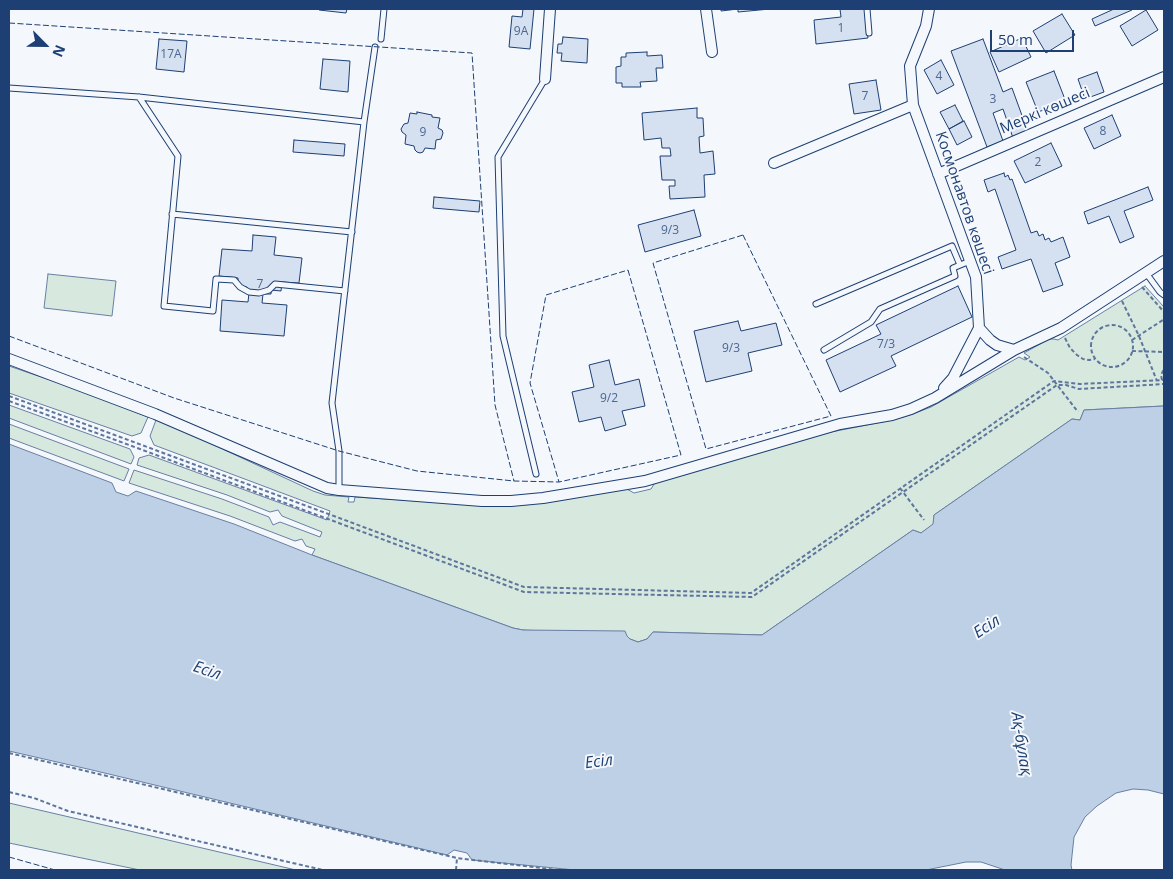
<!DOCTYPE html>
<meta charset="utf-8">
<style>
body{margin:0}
#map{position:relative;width:1173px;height:879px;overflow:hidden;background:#f4f7fb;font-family:"Open Sans",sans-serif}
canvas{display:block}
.frame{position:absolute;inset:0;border:10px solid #1d3f73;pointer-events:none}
.north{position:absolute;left:20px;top:20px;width:50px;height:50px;-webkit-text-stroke:4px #f4f7fb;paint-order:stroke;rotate:113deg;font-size:14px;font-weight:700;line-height:20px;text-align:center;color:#1d3f73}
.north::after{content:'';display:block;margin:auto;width:18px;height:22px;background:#1d3f73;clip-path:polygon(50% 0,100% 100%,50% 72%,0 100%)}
.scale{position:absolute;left:990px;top:30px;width:84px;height:22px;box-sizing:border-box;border:2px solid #1d3f73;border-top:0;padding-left:6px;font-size:15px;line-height:18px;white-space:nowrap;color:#1d3f73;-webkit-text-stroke:4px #f4f7fb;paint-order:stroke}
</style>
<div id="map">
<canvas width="1173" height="879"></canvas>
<div class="frame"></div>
<div class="north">N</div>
<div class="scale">50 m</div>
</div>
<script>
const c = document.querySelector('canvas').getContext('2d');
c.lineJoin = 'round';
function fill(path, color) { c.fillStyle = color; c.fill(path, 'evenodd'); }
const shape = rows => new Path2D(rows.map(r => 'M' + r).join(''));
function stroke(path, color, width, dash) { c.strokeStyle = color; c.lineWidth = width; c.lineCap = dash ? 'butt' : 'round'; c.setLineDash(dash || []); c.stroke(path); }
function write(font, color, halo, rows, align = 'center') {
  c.font = font + ' "Open Sans",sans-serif'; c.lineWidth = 4; c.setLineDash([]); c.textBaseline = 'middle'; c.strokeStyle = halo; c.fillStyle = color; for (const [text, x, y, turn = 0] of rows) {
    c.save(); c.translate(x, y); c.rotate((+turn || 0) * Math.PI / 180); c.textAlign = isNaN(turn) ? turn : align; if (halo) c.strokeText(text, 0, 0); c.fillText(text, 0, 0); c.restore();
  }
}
const green = shape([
 [48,274,116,281,112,316,44,308,48,274],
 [1145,286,1164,307,1164,406,1084,410,1080,420,1072,419,934,515,934,524,921,533,913,530,762,635,653,632,647,639,638,642,630,639,627,636,523,630,513,628,312,555,315,549,306,546,302,539,295,541,230,516,129,483,134,470,222,499,269,517,273,525,280,522,320,537,322,532,282,516,278,510,270,512,227,495,137,465,139,458,149,455,327,520,330,511,154,445,150,436,156,420,186,432,313,491,325,495,349,497,348,502,354,502,355,497,496,506,526,504,625,488,634,493,651,489,656,481,831,432,892,420,910,415,931,407,1019,357,1025,360,1030,357,1024,353,1049,339,1054,339,1058,340,1145,286],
 [9,366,73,388,148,417,141,433,132,436,9,393,9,366],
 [9,405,130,449,134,457,131,464,9,418,9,405],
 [9,424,129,469,124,481,9,438,9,424],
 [9,803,121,829,296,870,140,870,9,843,9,803]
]);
fill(green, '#d7e8df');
stroke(green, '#687fa3', 1);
const water = shape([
 [1164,406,1164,794,1148,790,1133,789,1116,793,1097,806,1085,817,1074,837,1071,865,1072,870,1005,870,981,862,966,862,926,870,575,870,472,860,467,853,454,850,447,855,92,770,9,751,9,444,112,483,116,492,128,496,136,491,234,524,312,555,513,628,523,630,625,631,627,636,630,639,638,642,647,639,653,632,762,635,913,530,921,533,933,524,934,515,1072,419,1080,420,1084,410,1164,406]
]);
fill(water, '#bed0e5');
stroke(water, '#687fa3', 1);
const building = shape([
 [319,9,347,9,346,13,319,10,319,9],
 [523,9,534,9,530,49,509,47,512,16,522,17,523,9],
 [721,9,770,9,738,12,738,9,721,11,721,9],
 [840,9,865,9,868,38,816,44,814,20,841,17,840,9],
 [1114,9,1132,9,1132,10,1095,26,1092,19,1114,9],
 [1146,10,1158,30,1132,46,1120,26,1146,10],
 [1062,14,1075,35,1046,53,1033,31,1062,14],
 [563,37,588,39,587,63,561,61,562,53,557,53,558,44,562,44,563,37],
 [1022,38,1031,57,999,72,990,52,1022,38],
 [159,39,187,41,184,72,156,69,159,39],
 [983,39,1003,92,1012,88,1028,132,1013,138,1003,109,993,113,1003,141,987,147,951,51,983,39],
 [647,52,647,56,662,55,663,68,656,68,657,81,640,82,641,87,622,87,622,83,616,83,616,67,621,66,621,57,626,57,626,53,647,52],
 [323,59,350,61,348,92,320,89,323,59],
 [941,60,954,85,937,94,924,70,941,60],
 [1054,71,1066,102,1038,112,1026,82,1054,71],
 [1097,72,1104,92,1085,99,1078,79,1097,72],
 [876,80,881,110,854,114,849,84,876,80],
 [955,105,963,121,949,129,940,112,955,105],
 [697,108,697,118,703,118,704,136,699,137,700,153,713,151,715,174,704,175,705,197,670,199,669,186,675,186,675,180,662,180,660,156,671,156,670,148,662,148,661,138,644,140,642,113,697,108],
 [417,112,432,115,432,117,440,118,438,128,442,130,443,133,441,139,436,140,435,149,425,148,423,152,420,153,417,152,415,150,414,146,405,144,406,135,402,132,401,129,404,124,408,123,410,113,417,114,417,112],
 [1112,115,1121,136,1094,149,1084,128,1112,115],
 [964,121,972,137,957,145,949,129,964,121],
 [294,140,345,144,344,156,293,152,294,140],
 [1051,143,1062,166,1025,183,1014,161,1051,143],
 [1004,173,1005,177,1008,175,1010,180,1012,179,1031,233,1037,231,1039,236,1043,234,1045,240,1049,238,1051,242,1063,237,1070,257,1055,263,1063,285,1043,292,1031,259,1002,269,998,257,1016,250,995,189,988,192,984,180,1004,173],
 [1148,187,1153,200,1124,211,1134,237,1120,243,1109,216,1088,224,1084,212,1148,187],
 [434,197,480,201,479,212,433,208,434,197],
 [694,210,701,236,645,252,638,225,694,210],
 [253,235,276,237,274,255,302,258,299,283,282,282,281,291,271,290,271,294,263,294,262,303,287,305,284,336,220,331,222,300,248,302,249,293,247,293,247,287,238,287,238,278,219,276,222,249,252,251,253,235],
 [958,286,972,317,891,356,896,366,840,392,826,360,881,334,876,325,958,286],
 [738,321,741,331,776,323,782,345,748,353,752,371,706,382,694,331,738,321],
 [609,360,615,385,639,379,645,406,622,411,626,425,605,431,601,417,579,422,572,392,594,387,589,365,609,360]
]);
fill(building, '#d5e0f0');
stroke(building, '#1d3f73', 1);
const service = shape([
 [867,9,869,33],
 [381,39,384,9],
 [9,88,139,97,364,122],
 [139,97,178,156,164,306,213,311,216,279,234,280,240,287,249,292,259,293,269,290,275,284,345,291],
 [172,214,352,232],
 [1146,273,1160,292,1164,295],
 [816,304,952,246,960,265],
 [824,350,871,322,880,309,955,276,953,268,970,261],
 [536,474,503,336,498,157,545,79],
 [339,490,339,451,332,403,364,122,375,47]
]);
const minor = shape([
 [706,9,712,52],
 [929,9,926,26,910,66,913,105,976,277,979,328,953,378,944,388],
 [545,79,550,9],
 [774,163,913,105],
 [938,174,1164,77],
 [979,328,990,340,997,345,1014,350],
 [9,359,155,414,327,488,339,490,482,501,511,501,543,498,645,481,840,424,892,415,911,409,935,398,1014,350,1061,328,1164,261]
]);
stroke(service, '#1d3f73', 7);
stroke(minor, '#1d3f73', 12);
stroke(shape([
 [1142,287,1164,312],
 [1122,301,1139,336,1157,381],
 '1091 346a21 21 0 1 1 42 0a21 21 0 1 1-42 0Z',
 [1065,338,1070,348,1077,355,1083,359,1089,360,1095,359],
 [1132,340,1163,320,1164,322],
 [1132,351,1164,352],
 [1024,357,1048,373,1078,412],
 [1162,380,1161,375,1164,369],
 [9,396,342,519,524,587,751,593,1054,381,1080,384,1164,380],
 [9,401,140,449,524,592,752,597,1057,385,1066,385,1079,389,1164,384],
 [900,488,924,520],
 [9,753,457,858,558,870],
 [9,792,34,798,68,811,323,870],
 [456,870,457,858]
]), '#5e769c', 2, [4, 2.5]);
stroke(service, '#f4f7fb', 5);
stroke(minor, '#f4f7fb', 10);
stroke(shape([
 [9,23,472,53,495,405,514,481],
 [743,235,831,416,706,449,653,263,743,235],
 [628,270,681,455,559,482,530,383,546,295,628,270],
 [9,336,174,398,339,451,417,471,514,481,559,482],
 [9,857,55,870]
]), '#1d3f73', 1, [6, 2.5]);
write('12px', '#4b6792', null, [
 ["1",841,29],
 ["9А",521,32],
 ["17А",171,55],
 ["4",939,77],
 ["7",865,97],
 ["3",993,100],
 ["8",1103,132],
 ["9",423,133],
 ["2",1038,163],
 ["9/3",670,231],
 ["7",260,285],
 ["7/3",886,345],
 ["9/3",731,349],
 ["9/2",609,399]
]);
write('15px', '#1d3f73', '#f4f7fb', [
 ["Меркі көшесі",1045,111,-23],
 ["Космонавтов көшесі",964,203,71]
]);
write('italic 16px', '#1d3f73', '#f4f7fb', [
 ["Есіл",987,627,-33],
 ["Есіл",207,671,19],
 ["Ақ-бұлақ",1021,744,81],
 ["Есіл",599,762,-7]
]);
</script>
